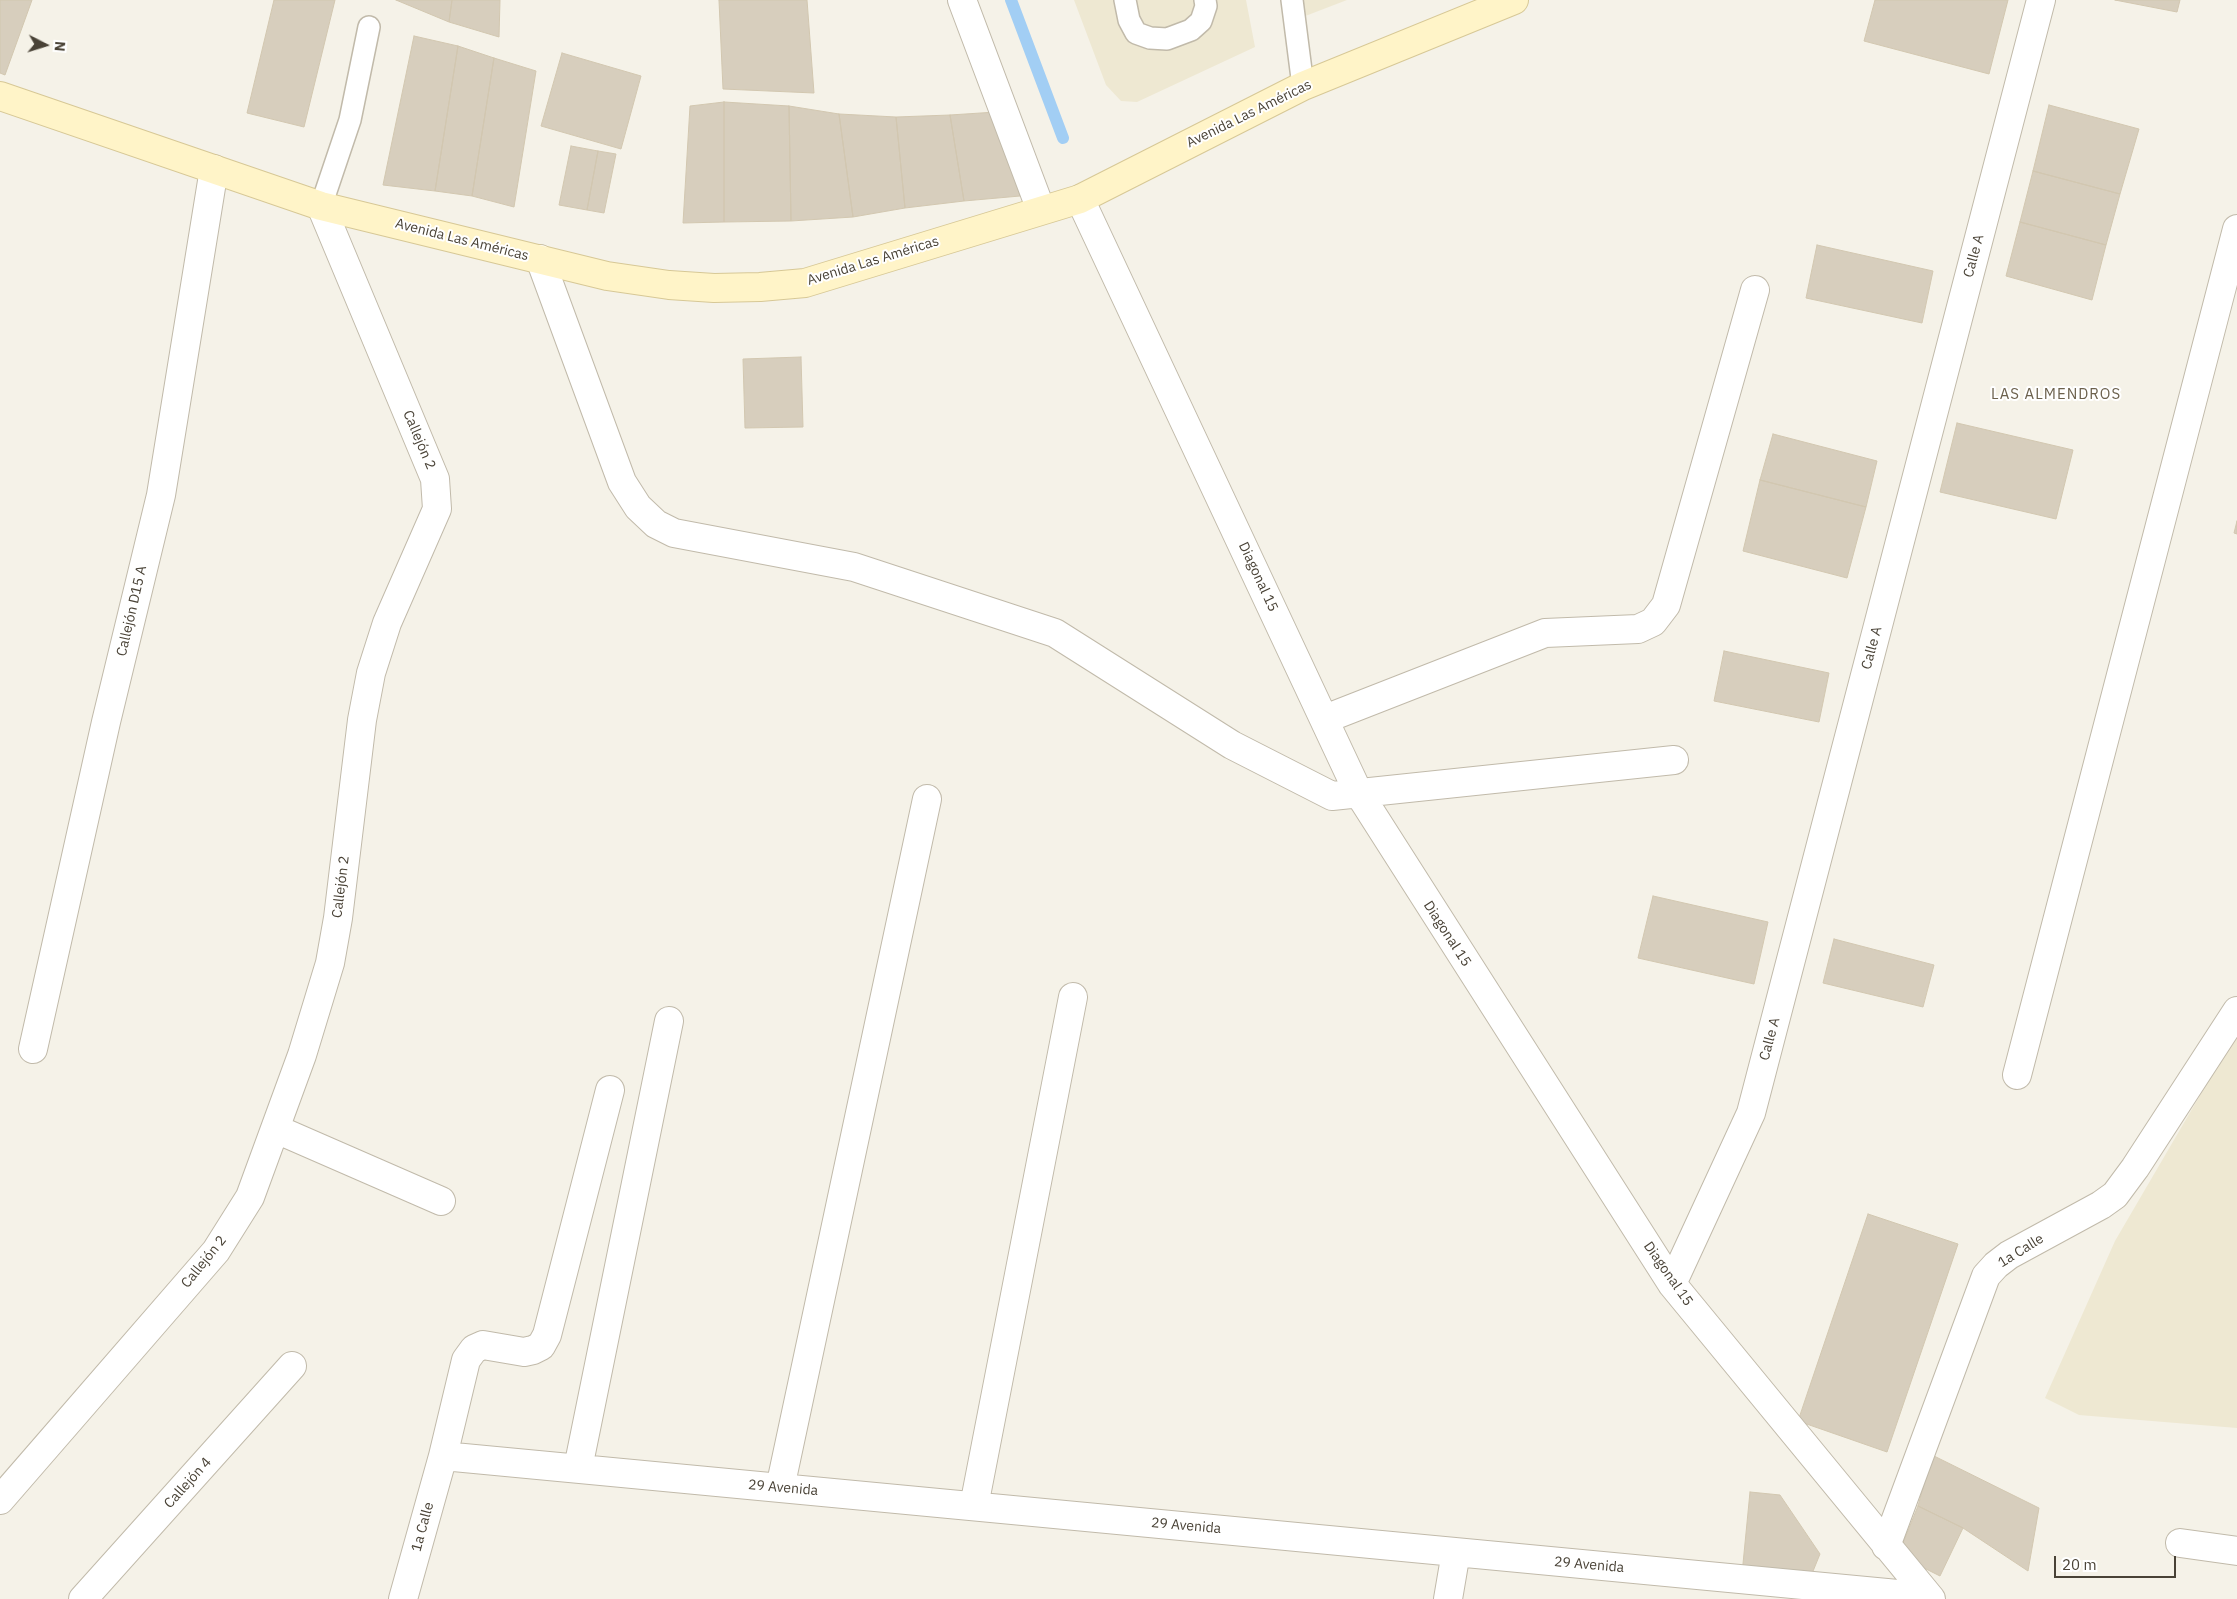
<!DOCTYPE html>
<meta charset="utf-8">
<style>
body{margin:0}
#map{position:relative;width:2237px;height:1599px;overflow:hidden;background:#f5f2e8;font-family:"IBM Plex Sans",sans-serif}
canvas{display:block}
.north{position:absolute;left:20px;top:20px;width:50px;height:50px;-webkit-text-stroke:4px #fff;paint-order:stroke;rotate:95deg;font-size:14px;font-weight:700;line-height:20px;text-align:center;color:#494236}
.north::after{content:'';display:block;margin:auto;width:18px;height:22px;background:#494236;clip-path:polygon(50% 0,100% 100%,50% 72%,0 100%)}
.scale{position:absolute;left:2054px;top:1556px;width:122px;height:22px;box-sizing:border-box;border:2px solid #494236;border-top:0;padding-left:6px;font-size:15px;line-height:18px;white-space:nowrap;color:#494236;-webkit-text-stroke:4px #fff;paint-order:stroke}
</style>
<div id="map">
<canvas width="2237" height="1599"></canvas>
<div class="north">N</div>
<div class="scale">20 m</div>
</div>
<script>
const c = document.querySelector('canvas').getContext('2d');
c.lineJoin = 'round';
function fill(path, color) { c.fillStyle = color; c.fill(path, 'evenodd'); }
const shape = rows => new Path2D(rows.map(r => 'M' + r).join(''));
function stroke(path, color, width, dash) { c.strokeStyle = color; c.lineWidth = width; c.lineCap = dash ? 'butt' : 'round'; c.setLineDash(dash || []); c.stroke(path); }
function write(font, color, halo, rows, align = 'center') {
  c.font = font + ' "IBM Plex Sans",sans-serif'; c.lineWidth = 4; c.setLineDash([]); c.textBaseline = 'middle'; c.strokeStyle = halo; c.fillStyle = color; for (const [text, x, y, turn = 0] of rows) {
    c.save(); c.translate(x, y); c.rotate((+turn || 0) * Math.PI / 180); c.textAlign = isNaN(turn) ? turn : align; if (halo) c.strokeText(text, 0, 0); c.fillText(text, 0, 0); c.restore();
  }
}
fill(shape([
 [1074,0,1246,0,1255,47,1137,102,1121,101,1106,85],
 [1292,0,1347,0,1295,20],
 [2237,1032,2237,1428,2079,1415,2045,1398,2115,1241]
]), '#eee8d2');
stroke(shape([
 [1011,0,1063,138]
]), '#a2cef4', 12);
const building = shape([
 [0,0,32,0,5,75,0,73,0,0],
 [274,0,335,0,304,127,247,113,274,0],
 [396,0,452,0,449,22,396,0],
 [452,0,500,0,499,37,449,22,452,0],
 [719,0,807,0,814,93,723,89,719,0],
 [1875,0,2008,0,1989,74,1864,41,1875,0],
 [2115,0,2180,0,2177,12,2115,0],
 [414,36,458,46,435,191,383,185,414,36],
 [458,46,494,58,472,196,435,191,458,46],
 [562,53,641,76,621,149,541,126,562,53],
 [494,58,536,71,514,207,472,196,494,58],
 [724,102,789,106,791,221,724,222,724,102],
 [724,102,724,222,683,223,690,106,724,102],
 [2049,105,2139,129,2120,194,2033,171,2049,105],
 [789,106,839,114,853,217,791,221,789,106],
 [996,112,1020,196,964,201,950,115,996,112],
 [839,114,896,117,905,208,853,217,839,114],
 [950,115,964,201,905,208,896,117,950,115],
 [571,146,598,151,587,210,559,205,571,146],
 [598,151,616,154,604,213,587,210,598,151],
 [2033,171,2120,194,2106,245,2020,222,2033,171],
 [2020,222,2106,245,2092,300,2006,276,2020,222],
 [1817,245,1933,271,1922,323,1806,298,1817,245],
 [801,357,803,427,745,428,743,359,801,357],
 [1957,423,2073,450,2056,519,1940,492,1957,423],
 [1773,434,1877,461,1866,507,1760,480,1773,434],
 [1760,480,1866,507,1847,578,1743,551,1760,480],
 [2237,521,2237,534,2234,533,2237,521],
 [1724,651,1829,673,1819,722,1714,701,1724,651],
 [1653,896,1768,922,1754,984,1638,958,1653,896],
 [1834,939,1934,965,1923,1007,1823,983,1834,939],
 [1868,1214,1958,1244,1887,1452,1798,1421,1868,1214],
 [1932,1455,2039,1508,2028,1571,1963,1528,1918,1506,1932,1455],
 [1750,1492,1780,1495,1820,1554,1809,1581,1742,1574,1750,1492],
 [1918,1506,1963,1528,1940,1576,1898,1555,1918,1506]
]);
fill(building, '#d7cebd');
stroke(building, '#d2c7b0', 1);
const service = shape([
 [1125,0,1129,20,1136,33,1150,38,1167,39,1191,30,1201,21,1206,6,1205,0],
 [1292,0,1303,86],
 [321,206,350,120,369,27]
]);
const minor = shape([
 [962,0,1041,210],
 [1080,199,1358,792,1672,1284,1931,1599],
 [540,259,622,482,638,507,656,524,674,533,854,567,1055,633,1232,745,1332,796,1674,760],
 [1325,719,1545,633,1638,629,1653,622,1666,605,1755,290],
 [33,1049,106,722,161,495,214,169],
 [2017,1075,2237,229],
 [276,1129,441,1201],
 [1672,1284,1751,1113,2041,0],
 [443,1456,1929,1597],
 [578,1468,669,1021],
 [780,1488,927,799],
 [0,1500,216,1251,250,1197,302,1055,330,963,338,918,362,720,371,673,387,623,437,509,435,479,321,206],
 [974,1506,1073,997],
 [2180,1543,2237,1551],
 [1886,1546,1986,1276,1996,1265,2009,1255,2101,1205,2115,1195,2135,1168,2237,1011],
 [83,1599,292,1366],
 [403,1599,443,1456,466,1360,474,1349,483,1345,524,1352,533,1350,541,1346,547,1335,610,1090],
 [1448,1599,1456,1552]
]);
const secondary = shape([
 [0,96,321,206,607,276,669,285,714,288,760,287,805,283,1080,199,1303,86,1514,0]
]);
stroke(service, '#c1baaa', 24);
stroke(minor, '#c1baaa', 30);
stroke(secondary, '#d7c896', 30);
stroke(service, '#fff', 21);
stroke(minor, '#fff', 28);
stroke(secondary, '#fff4c8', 28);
write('14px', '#494236', '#fff', [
 ["Avenida Las Américas",1249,114,-26],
 ["Avenida Las Américas",462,240,14],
 ["Calle A",1974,256,-75],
 ["Avenida Las Américas",873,261,-17],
 ["Callejón 2",419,440,67],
 ["Diagonal 15",1258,577,65],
 ["Callejón D15 A",132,611,-77],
 ["Calle A",1872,648,-75],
 ["Callejón 2",341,887,-83],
 ["Diagonal 15",1447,934,57],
 ["Calle A",1770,1039,-75],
 ["1a Calle",2021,1251,-32],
 ["Callejón 2",204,1262,-51],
 ["Diagonal 15",1668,1274,55],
 ["Callejón 4",188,1483,-48],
 ["29 Avenida",783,1488,5],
 ["29 Avenida",1186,1526,5],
 ["1a Calle",423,1527,-75],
 ["29 Avenida",1589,1565,5]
]);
c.letterSpacing = '1px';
write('15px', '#6c614d', '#fff', [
 ["LAS ALMENDROS",2056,395]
]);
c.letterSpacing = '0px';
</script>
